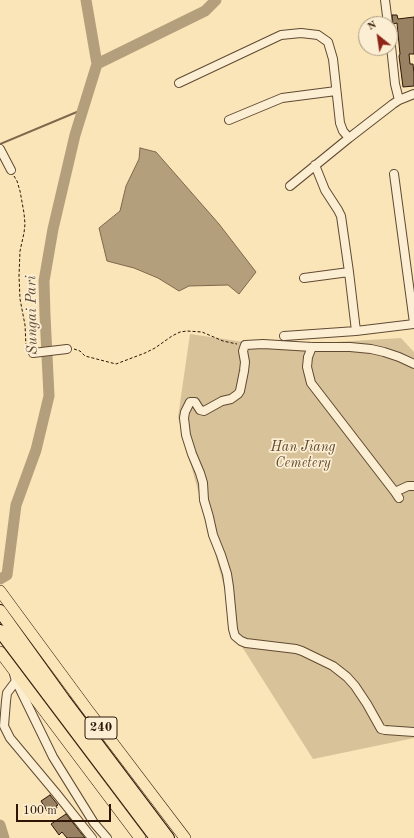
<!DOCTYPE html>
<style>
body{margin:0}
#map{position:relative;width:414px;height:838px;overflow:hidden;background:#fae5b9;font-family:"Old Standard TT",serif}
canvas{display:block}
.north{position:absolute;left:358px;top:16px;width:40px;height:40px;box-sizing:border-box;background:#fceed2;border:1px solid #a99880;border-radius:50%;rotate:330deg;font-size:11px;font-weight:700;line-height:16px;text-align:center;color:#2d1605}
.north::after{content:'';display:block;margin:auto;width:14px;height:18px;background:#8f2418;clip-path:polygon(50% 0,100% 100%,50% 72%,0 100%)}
.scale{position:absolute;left:16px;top:804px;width:95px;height:18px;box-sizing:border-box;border:2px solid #2d1605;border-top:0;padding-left:5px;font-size:12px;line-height:14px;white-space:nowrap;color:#2d1605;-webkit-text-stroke:3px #fceed2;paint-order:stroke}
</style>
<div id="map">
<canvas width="414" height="838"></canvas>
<div class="north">N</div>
<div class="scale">100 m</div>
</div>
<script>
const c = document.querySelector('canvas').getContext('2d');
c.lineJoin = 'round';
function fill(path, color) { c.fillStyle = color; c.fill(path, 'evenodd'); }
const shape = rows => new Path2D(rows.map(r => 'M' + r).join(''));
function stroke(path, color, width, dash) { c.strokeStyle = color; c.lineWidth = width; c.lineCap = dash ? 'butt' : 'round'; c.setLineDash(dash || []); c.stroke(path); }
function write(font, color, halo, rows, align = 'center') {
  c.font = font + ' "Old Standard TT",serif'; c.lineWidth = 3.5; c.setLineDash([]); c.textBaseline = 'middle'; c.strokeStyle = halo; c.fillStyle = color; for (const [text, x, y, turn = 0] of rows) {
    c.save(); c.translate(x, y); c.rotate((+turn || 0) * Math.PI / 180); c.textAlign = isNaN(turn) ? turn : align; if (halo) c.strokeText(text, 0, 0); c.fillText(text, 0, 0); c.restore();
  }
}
fill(shape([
 [190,334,271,346,401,338,414,352,414,738,313,759,239,642,178,417]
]), '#d7c29a');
const water = shape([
 [140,148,156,152,219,224,256,272,239,294,228,285,189,286,179,291,158,278,134,268,107,261,99,228,120,211,126,186,139,159,140,148]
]);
fill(water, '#b49f7c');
stroke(water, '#7e684c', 1);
stroke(shape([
 [0,144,84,109]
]), '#7e684c', 2);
stroke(shape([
 [97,64,205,11,216,0],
 [0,579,7,575,16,505,36,450,49,396,45,315,44,281,53,229,75,135,97,64,86,0],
 [0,825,4,838]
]), '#b49f7c', 11);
const building = shape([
 [392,15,397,15,398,19,414,17,414,54,409,54,410,64,413,64,414,73,414,86,403,87,399,56,400,54,397,23,393,24,392,15],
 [50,795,58,805,56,806,57,808,49,814,41,801,50,795],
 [66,814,85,838,67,838,62,832,59,835,51,824,66,814]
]);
fill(building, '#988263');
stroke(building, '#2d1605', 1);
const minor = shape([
 [385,0,388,24],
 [390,37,395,84,399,100],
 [179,83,281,35,301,33,318,35,328,42,333,59,340,123,343,131,349,138],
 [229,120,282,98,336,91],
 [0,149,11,170],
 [315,165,325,190,338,210,341,216,349,272,356,331],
 [394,174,414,323],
 [290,186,349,138,393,104,399,100,414,94],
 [304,278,349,272],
 [284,336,356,331,414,324],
 [312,347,308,357,307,367,311,383,395,492,399,498],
 [33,353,67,349],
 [414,364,399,357,384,352,371,349,350,347,312,347,263,344,245,345,243,351,245,362,244,371,240,391,238,394,231,399,222,401,204,411,200,410,195,402,190,402,185,412,184,418,186,435,192,454,200,473,203,483,204,500,209,517,213,535,221,555,227,574,229,587,233,629,235,636,241,641,246,643,296,649,302,651,333,666,347,677,355,686,367,704,381,729,385,730,414,732],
 [395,492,408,486,414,486],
 [14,674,16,681,53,757,94,823,107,838],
 [16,681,7,693,6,701,4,726,10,738,56,793,92,838]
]);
const major = shape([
 [0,591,87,709,185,838],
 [0,652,140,838]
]);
const highway = shape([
 [0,611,64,700,168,838],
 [0,631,156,838]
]);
stroke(minor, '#604a32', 10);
stroke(major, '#2d1605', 12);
stroke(highway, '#2d1605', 14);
stroke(shape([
 [14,176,17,181,20,191,24,213,25,224,24,233,20,251,19,276,20,299,25,325,26,346,27,350],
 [74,349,80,351,85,356,116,364,145,353,155,348,172,336,180,332,187,331,202,332,223,341,237,344]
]), '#2d1605', 1, [3, 2]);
stroke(minor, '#fceed2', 8);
stroke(major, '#fae5b9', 11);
stroke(highway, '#fae5b9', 12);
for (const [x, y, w] of [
 [101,728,32]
]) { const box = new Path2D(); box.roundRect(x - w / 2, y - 11, w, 22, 3); c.fillStyle = '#fceed2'; c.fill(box); stroke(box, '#2d1605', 1); }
write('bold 13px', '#2d1605', null, [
 ["240",101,728]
]);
write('italic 14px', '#604a32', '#fceed2', [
 ["Han Jiang",303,447],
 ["Cemetery",303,463]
]);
write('italic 15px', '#634d35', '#fceed2', [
 ["Sungai Pari",32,315,-91]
]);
</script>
